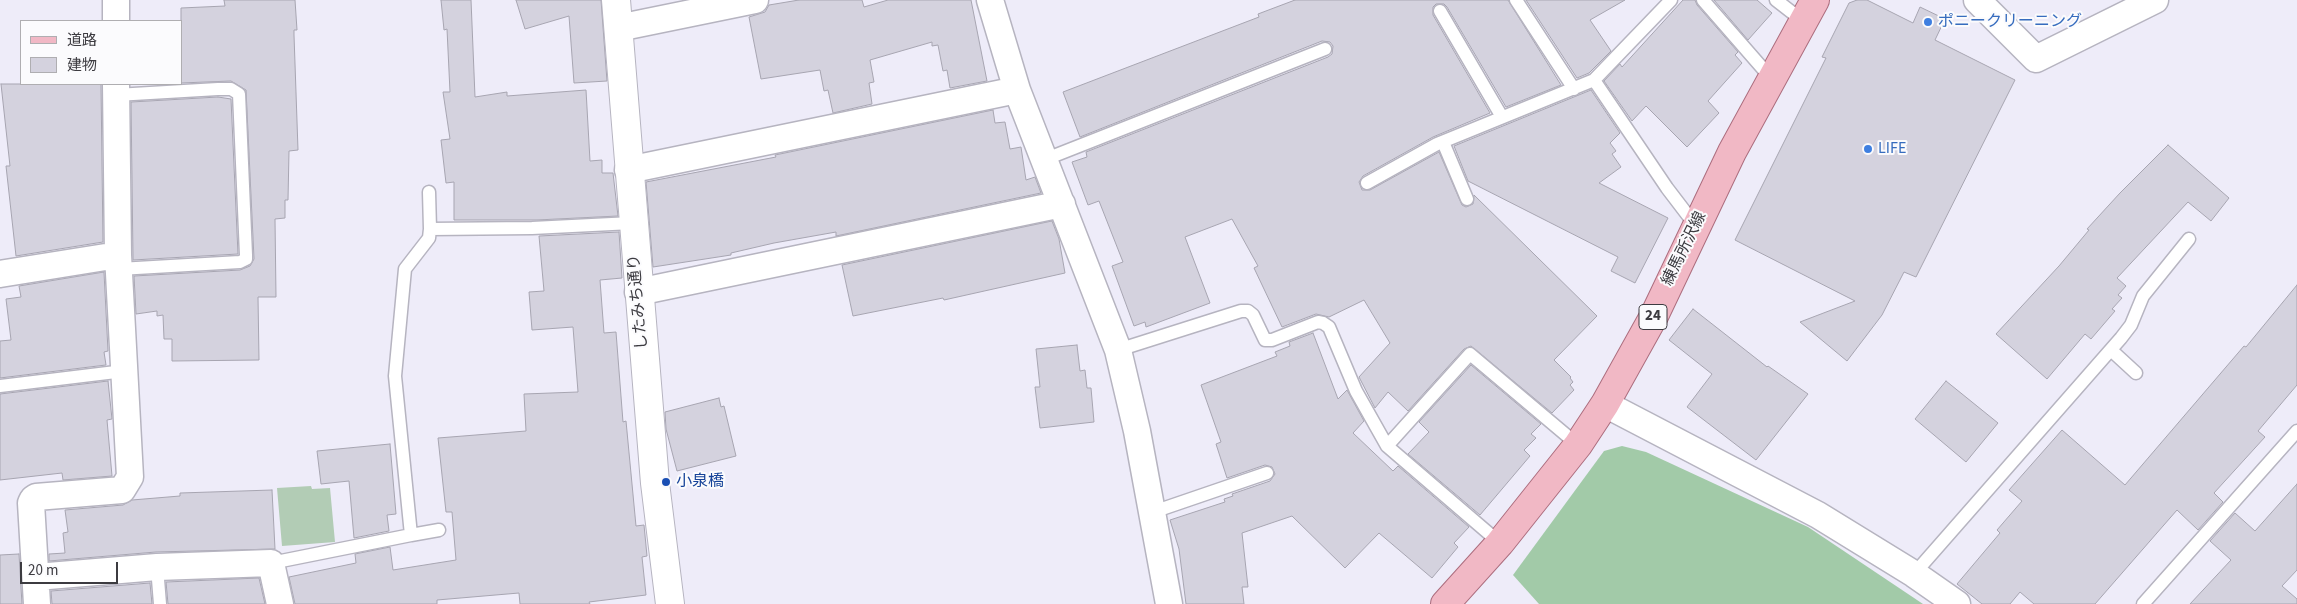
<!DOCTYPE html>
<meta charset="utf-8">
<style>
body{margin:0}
#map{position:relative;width:2297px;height:604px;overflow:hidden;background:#eeecf9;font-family:"Source Sans 3","Noto Sans JP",sans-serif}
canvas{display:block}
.legend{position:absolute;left:20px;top:20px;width:162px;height:65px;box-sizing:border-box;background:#fbfbfd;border:1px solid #afaeb1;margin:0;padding:6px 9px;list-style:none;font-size:15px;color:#3c3b40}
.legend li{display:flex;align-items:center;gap:10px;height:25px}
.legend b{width:25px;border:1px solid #afaeb1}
.scale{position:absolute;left:20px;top:562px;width:98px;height:22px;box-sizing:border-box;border:2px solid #3c3b40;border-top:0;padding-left:6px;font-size:15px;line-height:18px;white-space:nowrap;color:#3c3b40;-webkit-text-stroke:4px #fbfbfd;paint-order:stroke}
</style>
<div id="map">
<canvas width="2297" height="604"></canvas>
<ul class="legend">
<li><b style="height:6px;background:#f1b8c5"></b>道路</li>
<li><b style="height:14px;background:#d4d2de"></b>建物</li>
</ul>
<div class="scale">20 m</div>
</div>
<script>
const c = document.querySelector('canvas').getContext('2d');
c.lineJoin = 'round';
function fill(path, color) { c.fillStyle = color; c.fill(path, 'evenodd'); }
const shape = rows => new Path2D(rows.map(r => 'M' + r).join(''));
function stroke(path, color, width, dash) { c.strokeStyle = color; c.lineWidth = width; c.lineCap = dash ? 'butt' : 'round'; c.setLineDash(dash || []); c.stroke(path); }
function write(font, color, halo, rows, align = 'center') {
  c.font = font + ' "Source Sans 3","Noto Sans JP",sans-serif'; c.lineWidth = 4; c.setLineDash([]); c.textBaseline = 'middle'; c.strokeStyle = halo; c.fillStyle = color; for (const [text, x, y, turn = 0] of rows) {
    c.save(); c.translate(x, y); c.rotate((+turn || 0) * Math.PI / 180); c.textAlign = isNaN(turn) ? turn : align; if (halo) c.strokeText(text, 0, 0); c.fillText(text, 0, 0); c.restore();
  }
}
fill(shape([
 [311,486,312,489,330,488,335,542,282,546,277,488]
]), '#b2ccb5');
fill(shape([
 [1622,446,1646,452,1808,527,1923,604,1539,604,1513,575,1604,451]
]), '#a2caa8');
const building = shape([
 [224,0,295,0,297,30,294,30,294,35,298,150,289,151,288,200,285,200,285,218,275,219,276,297,258,297,259,360,172,361,172,339,164,339,163,315,157,316,157,311,136,314,134,276,240,270,250,266,254,259,246,90,231,81,181,83,181,8,225,6,224,0],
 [441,0,471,0,475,97,507,92,507,96,586,90,590,161,602,160,602,173,613,173,618,216,537,220,454,220,454,182,446,183,441,140,450,139,443,92,450,92,447,29,444,30,441,0],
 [516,0,601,0,607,81,574,83,569,16,525,29,516,0],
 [799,0,862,0,864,7,888,0,971,0,987,81,950,88,947,70,943,71,938,45,932,46,932,42,870,60,874,82,869,83,872,104,833,113,828,90,824,91,820,70,761,79,749,17,765,12,769,5,799,0],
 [1295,0,1508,0,1561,85,1506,107,1447,7,1444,4,1436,4,1433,7,1433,15,1490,113,1433,137,1363,176,1359,182,1362,190,1370,190,1439,152,1462,205,1466,207,1473,204,1474,195,1597,316,1554,360,1571,377,1570,378,1573,382,1570,385,1574,390,1552,413,1471,346,1464,349,1408,411,1388,392,1375,408,1359,377,1390,343,1364,300,1329,317,1316,314,1282,327,1254,268,1258,266,1232,219,1185,237,1210,303,1146,327,1145,322,1134,326,1112,266,1123,262,1099,201,1088,205,1072,162,1087,157,1086,152,1328,57,1332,54,1333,46,1330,42,1322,41,1080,137,1063,92,1259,17,1258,14,1295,0],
 [1526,0,1625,0,1590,20,1611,51,1589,73,1577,78,1526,0],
 [1683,0,1695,0,1697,5,1738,52,1735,55,1742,63,1708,101,1719,113,1687,147,1646,106,1632,121,1604,81,1620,64,1622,67,1683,0],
 [1714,0,1757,0,1772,13,1748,40,1714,0],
 [1857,0,1867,0,1913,23,1920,7,1945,19,1935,40,2015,80,1916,277,1904,272,1882,315,1847,361,1800,322,1855,301,1735,240,1826,58,1822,57,1849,3,1857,0],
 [1,84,101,84,103,242,16,256,6,166,10,166,1,84],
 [1591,90,1620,133,1610,143,1616,151,1612,154,1621,167,1599,183,1668,218,1635,283,1611,271,1618,257,1468,181,1454,146,1591,90],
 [218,97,231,99,238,254,133,260,131,102,218,97],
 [993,110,995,123,1005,122,1010,149,1021,147,1026,180,1035,177,1041,193,836,236,836,232,774,243,731,253,731,255,653,267,646,182,776,157,775,155,993,110],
 [2168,145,2229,198,2211,221,2188,202,2117,278,2126,286,2118,295,2122,298,2112,309,2115,311,2091,339,2085,334,2047,379,1996,334,2059,266,2089,230,2087,229,2120,193,2168,145],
 [1052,221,1059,239,1065,273,944,300,943,298,853,316,842,265,1052,221],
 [619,232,622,278,600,280,604,333,616,332,623,422,626,421,636,526,644,525,647,556,642,557,646,595,589,602,590,604,520,604,519,593,437,600,437,604,295,604,289,577,356,563,355,554,390,547,393,570,456,560,452,512,446,512,438,438,526,431,524,394,578,392,573,327,532,330,529,292,544,291,539,236,619,232],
 [104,272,108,351,104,352,106,365,0,378,0,341,11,340,6,299,21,297,19,286,104,272],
 [2297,285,2297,385,2258,431,2265,437,2214,493,2223,502,2198,530,2177,510,2095,604,2034,604,2020,592,2010,604,1982,604,1957,584,2000,533,1997,530,2022,501,2009,490,2062,430,2125,485,2244,346,2246,347,2297,285],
 [1693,309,1767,367,1768,366,1808,394,1756,460,1687,407,1712,374,1669,340,1693,309],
 [1313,333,1338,399,1347,390,1364,421,1353,433,1393,471,1398,466,1469,527,1454,543,1458,547,1432,578,1379,533,1345,568,1292,516,1242,533,1248,587,1242,587,1244,604,1186,604,1179,549,1170,520,1225,502,1224,499,1233,496,1232,494,1270,481,1275,474,1272,467,1265,465,1227,478,1216,444,1221,442,1201,385,1277,356,1275,352,1290,346,1289,342,1313,333],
 [1077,345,1080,371,1085,370,1087,388,1091,388,1094,422,1040,428,1035,387,1040,387,1036,349,1077,345],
 [1471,365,1541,424,1531,434,1536,438,1524,450,1530,456,1480,515,1408,454,1429,432,1419,422,1471,365],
 [108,381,112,419,107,420,112,476,63,480,62,473,0,480,0,394,108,381],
 [1946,381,1998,423,1966,462,1915,419,1946,381],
 [719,398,721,407,724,406,736,456,677,471,666,429,665,412,719,398],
 [390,444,396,514,387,515,389,531,354,538,349,481,321,484,317,451,390,444],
 [2297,484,2297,570,2282,586,2297,599,2297,604,2190,604,2231,560,2210,541,2235,513,2255,531,2297,484],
 [272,490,275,549,156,552,49,561,49,554,65,553,63,533,68,532,65,510,123,505,132,500,180,496,180,493,272,490],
 [19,554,22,604,0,604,0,555,19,554],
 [259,578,265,604,168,604,166,582,259,578],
 [150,583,152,604,52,604,51,591,150,583]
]);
fill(building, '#d4d2de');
stroke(building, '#a7a5b1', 1);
const service = shape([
 [1516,0,1574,89],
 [1703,0,1771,78],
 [1776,0,1803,21],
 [1440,11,1502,117],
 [1594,80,1671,0],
 [116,95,218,89,231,89,239,94,246,255,246,259,240,262,119,269],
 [1443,142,1467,199],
 [1046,159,1325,49],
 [1367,183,1437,144,1594,80,1667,188,1696,226],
 [429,192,430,229],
 [1118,350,1241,311,1248,311,1253,315,1265,340,1272,340,1318,322,1323,323,1329,327,1356,391,1387,446,1500,543],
 [2111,350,2136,373],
 [0,386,124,371],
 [1387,446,1470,354,1578,445],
 [1153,512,1267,473],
 [411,535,439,530],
 [271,563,411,535,395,376,405,269,429,238,430,229,532,228,632,223],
 [157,567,160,604],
 [1914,574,2121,338,2131,325,2143,296,2189,239],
 [2143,604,2297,431]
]);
const minor = shape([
 [990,0,1017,90,1118,350,1137,431,1169,604],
 [1977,0,2036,59,2155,0],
 [116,21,116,0],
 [618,28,755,0],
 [628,170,1017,90],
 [0,274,118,255,116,84],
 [638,292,1062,204],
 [1605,404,1818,515,1914,574,1957,604],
 [36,577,157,567,271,563,280,604],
 [37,604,31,503,33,499,36,497,122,490,130,477,118,255]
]);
const tertiary = shape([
 [616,0,655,483,670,604]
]);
const primary = shape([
 [1445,604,1500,543,1578,445,1605,404,1654,316,1732,152,1815,0]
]);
stroke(service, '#b6b4c0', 15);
stroke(minor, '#b6b4c0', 29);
stroke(tertiary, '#b6b4c0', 30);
stroke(primary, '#ac6d7e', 30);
stroke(service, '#fff', 12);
stroke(minor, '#fff', 26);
stroke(tertiary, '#fff', 28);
stroke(primary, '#f1b8c5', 28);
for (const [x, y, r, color] of [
 [1928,22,5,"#3f7fe0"],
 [1868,149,5,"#3f7fe0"],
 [666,482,5,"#1a4fb4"]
]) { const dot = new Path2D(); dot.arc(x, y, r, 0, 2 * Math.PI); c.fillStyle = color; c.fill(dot); stroke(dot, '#fbfbfd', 2); }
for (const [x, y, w] of [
 [1653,317,28]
]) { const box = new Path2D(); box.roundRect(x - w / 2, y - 12.5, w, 25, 4); c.fillStyle = '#fbfbfd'; c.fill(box); stroke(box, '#3c3b40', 1); }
write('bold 15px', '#3c3b40', null, [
 ["24",1653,317]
]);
write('16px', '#366cbe', '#fbfbfd', [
 ["ポニークリーニング",1938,22],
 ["LIFE",1878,149]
], 'left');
write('16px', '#3c3b40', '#fbfbfd', [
 ["練馬所沢線",1685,249,-64],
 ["したみち通り",639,302,-95]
]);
write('16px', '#164399', '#fbfbfd', [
 ["小泉橋",676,482]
], 'left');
</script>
